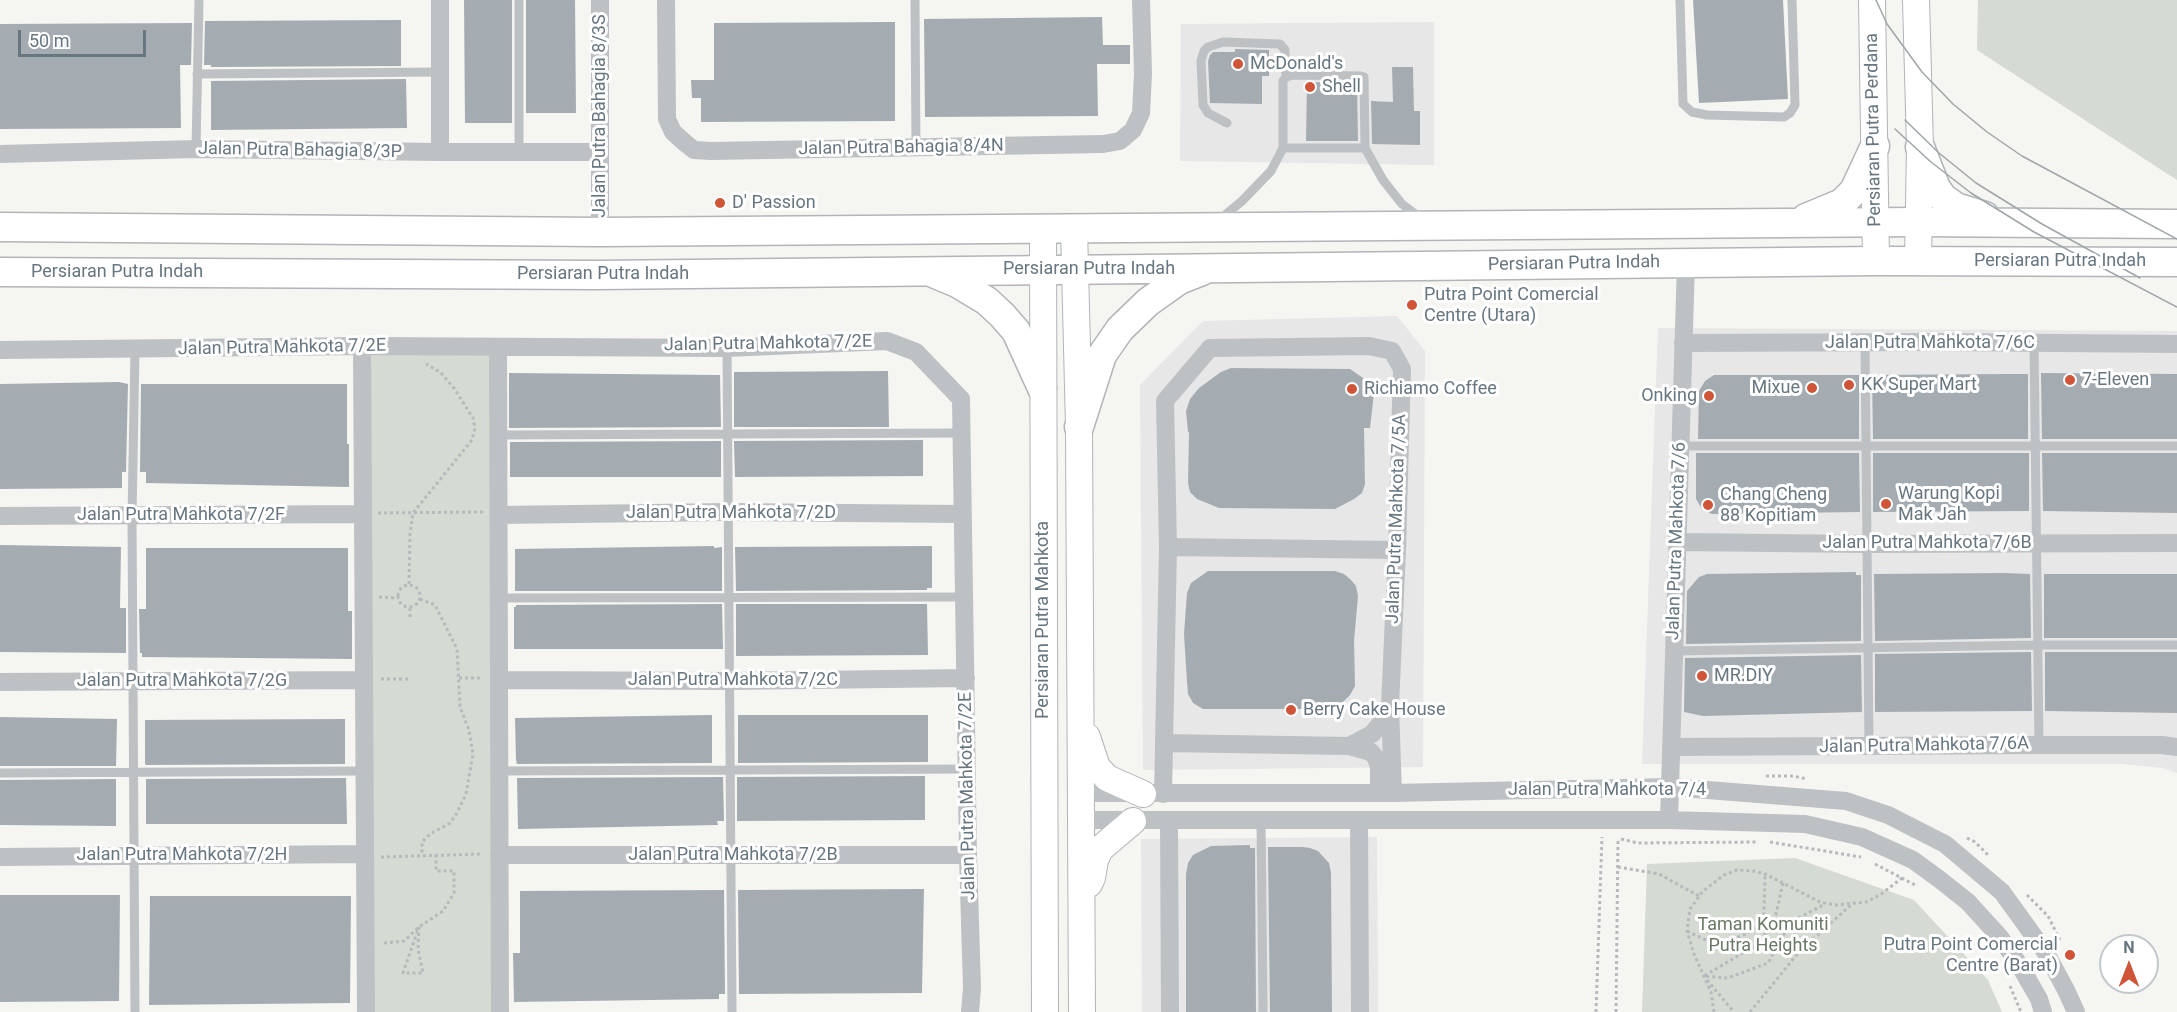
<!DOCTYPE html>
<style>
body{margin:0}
#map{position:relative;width:2177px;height:1012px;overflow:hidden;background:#f5f5f2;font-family:Roboto,sans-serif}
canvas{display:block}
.north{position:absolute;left:2099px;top:934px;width:60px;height:60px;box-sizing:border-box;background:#fff;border:2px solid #c3c8cc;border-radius:50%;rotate:0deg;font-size:16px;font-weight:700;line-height:24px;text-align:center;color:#687680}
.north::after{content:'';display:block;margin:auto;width:21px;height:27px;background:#d05538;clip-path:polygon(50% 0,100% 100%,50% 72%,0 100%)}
.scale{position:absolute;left:18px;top:30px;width:128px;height:27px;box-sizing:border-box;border:3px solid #687680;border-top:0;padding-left:8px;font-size:18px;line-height:21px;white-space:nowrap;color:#687680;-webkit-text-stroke:4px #fff;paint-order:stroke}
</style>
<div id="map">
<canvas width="2177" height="1012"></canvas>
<div class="north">N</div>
<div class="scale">50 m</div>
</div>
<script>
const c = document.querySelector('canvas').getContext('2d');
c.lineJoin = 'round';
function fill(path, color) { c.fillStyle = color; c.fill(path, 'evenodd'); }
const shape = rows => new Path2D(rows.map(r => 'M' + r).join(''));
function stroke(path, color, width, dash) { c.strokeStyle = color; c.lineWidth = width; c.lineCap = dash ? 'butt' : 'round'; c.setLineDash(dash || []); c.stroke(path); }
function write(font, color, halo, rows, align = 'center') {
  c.font = font + ' Roboto,sans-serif'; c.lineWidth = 6; c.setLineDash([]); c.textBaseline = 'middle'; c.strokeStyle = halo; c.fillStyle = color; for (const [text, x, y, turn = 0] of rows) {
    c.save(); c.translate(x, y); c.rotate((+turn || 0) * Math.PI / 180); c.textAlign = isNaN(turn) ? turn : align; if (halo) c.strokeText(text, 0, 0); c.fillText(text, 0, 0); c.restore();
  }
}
fill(shape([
 [1434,22,1434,165,1180,161,1181,24],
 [1397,316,1425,351,1423,767,1143,770,1140,385,1203,321],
 [1658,328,2177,331,2177,773,2163,768,2122,764,1642,764],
 [1377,837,1378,1012,1142,1012,1141,839]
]), '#e6e7e6');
fill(shape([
 [1978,0,2177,0,2177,180,1977,50],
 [365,353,493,354,495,1012,373,1012],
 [1795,858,1914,900,1988,980,2002,1012,1642,1012,1647,864]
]), '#d5dad2');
fill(shape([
 [464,0,512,0,512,123,465,123],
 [526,0,575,0,576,113,526,113],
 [1693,0,1783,0,1788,99,1699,103],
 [1102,17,1103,45,1130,45,1130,64,1097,64,1098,116,925,117,924,19],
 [401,20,401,66,211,67,211,65,204,65,205,21],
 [895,22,895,121,701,122,701,98,692,98,691,80,714,80,714,23],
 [192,23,191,65,180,65,181,128,0,129,0,24],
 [1235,49,1269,50,1269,76,1262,76,1262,104,1210,103,1208,61,1210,55,1213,52,1235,52],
 [1392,67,1413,67,1414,111,1420,111,1420,145,1372,144,1371,101,1393,102],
 [406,79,407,128,211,130,211,81],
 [1307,82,1357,83,1358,141,1306,141],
 [1231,368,1350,369,1369,382,1374,393,1370,428,1364,428,1365,484,1362,493,1354,499,1335,509,1219,508,1197,499,1190,492,1188,483,1189,432,1188,432,1186,411,1190,399,1199,388,1221,372],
 [888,371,889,427,734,427,734,372],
 [509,373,720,375,721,427,509,428],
 [2041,373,2177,374,2177,439,2042,439],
 [2008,374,2028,374,2028,439,1873,439,1872,375],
 [1714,375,1859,375,1859,439,1698,439,1699,391,1705,381],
 [119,382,128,384,126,472,122,472,122,488,0,489,0,384],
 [141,384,347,384,347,444,349,444,349,487,146,483,146,472,140,472],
 [923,440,923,476,735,477,734,441],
 [721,441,721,477,510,477,510,442],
 [1696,453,1859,453,1860,512,1712,514,1702,509,1696,499],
 [1873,453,2029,453,2029,511,1873,512],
 [2042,453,2177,453,2177,513,2043,511],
 [0,545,121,547,120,608,126,608,126,653,0,652],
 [714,546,714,548,722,547,722,591,515,591,515,549],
 [932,546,932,588,927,588,927,590,736,591,735,547],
 [146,548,348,548,348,611,352,611,352,659,142,657,142,653,140,653,139,609,146,609],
 [1208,571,1335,571,1344,574,1351,580,1356,586,1358,596,1354,641,1355,686,1350,695,1344,701,1328,709,1203,709,1193,703,1188,694,1187,682,1184,634,1187,593,1191,583],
 [1856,572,1856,575,1861,575,1861,641,1686,644,1687,591,1699,577,1707,574],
 [2004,573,2030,574,2031,638,1875,641,1874,574],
 [2044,574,2177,574,2177,638,2044,638],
 [722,604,723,649,514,649,514,607,516,607,516,605],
 [736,604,927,604,928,655,736,656],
 [2031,652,2032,711,1875,712,1875,654],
 [2045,652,2177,652,2177,713,2045,711],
 [1861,655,1862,712,1703,716,1684,712,1685,658],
 [712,715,712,763,517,764,516,760,515,718],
 [738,715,928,715,928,762,738,763],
 [0,717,117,719,116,766,0,766],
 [345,719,345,764,146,765,145,764,145,720],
 [925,776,925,820,737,821,737,777],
 [723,777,724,821,717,821,718,825,518,829,517,778],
 [346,778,347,824,146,824,146,779],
 [116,779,116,826,0,825,0,780],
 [1250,845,1250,848,1255,848,1256,1012,1186,1012,1186,874,1188,863,1193,855,1211,846],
 [1268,847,1303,847,1310,848,1318,851,1329,863,1331,873,1332,1012,1270,1012],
 [924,889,922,993,739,994,738,890],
 [724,890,725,994,719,994,719,999,514,1002,513,953,520,953,520,891],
 [0,895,120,895,119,1001,0,1002],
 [150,896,351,896,350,1003,149,1005]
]), '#a5acb1');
const secondary = shape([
 [1872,0,1876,261],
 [1916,0,1920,147,1918,261],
 [1043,228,1045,1012],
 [1074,228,1079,427,1082,1012],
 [1087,737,1097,767,1107,778,1143,794],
 [1089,884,1092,878,1095,860,1100,849,1133,821]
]);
const primary = shape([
 [1920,147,1936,188,1943,198,1956,207,1985,216],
 [1806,218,1842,203,1854,191,1875,146],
 [0,227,600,232,1917,222,2177,224],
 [0,272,598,275,1876,261,2177,262],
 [933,273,957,283,987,301,1002,315,1016,331,1042,388],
 [1079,427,1102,355,1120,329,1148,302,1179,280,1202,271]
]);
stroke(secondary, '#b0b5b8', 28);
stroke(primary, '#b1b5b8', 31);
stroke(shape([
 [378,513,483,512],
 [409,584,410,534,413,513,472,440,475,428,473,418,454,388,440,372,426,364],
 '398 596a11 11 0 1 1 22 0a11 11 0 1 1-22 0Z',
 [379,597,398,598],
 [420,599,435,605,457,649,460,707,469,730,473,754,466,794,457,813,450,823,430,834,422,842,422,855],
 [410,617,410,608],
 [459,678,481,678],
 [381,679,409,679],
 [1766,776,1793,776,1807,779],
 [1967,838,1975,842,1989,856],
 [1621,839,1638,843,1758,842],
 [1770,842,1861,857],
 [381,857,483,854],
 [1875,864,1915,885],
 [1618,867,1659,874,1699,896],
 [1783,883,1776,914,1771,926,1758,944,1704,976,1728,978,1768,963,1791,922,1825,904],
 [2027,895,2048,916,2060,940],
 [419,927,418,949,423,973,403,973,419,927],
 [1687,931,1708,941,1725,943,1750,932,1761,923,1764,914,1765,874],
 [384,943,404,941,419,927,443,911,454,893,454,871,436,871,436,855],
 [1707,980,1734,1012],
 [2010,986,2021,1012],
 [1596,1012,1602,837],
 [1616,1012,1618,838],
 [1714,1012,1711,992,1694,954,1687,931,1690,909,1703,891,1724,875,1737,870,1754,871,1765,874,1820,902,1835,905,1866,902,1880,895,1902,878],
 [1750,1012,1799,952,1851,905]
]), '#b7babc', 3, [3, 3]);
stroke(shape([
 [519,0,519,152],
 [915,0,916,147],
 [1680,0,1683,104,1692,112,1707,115,1784,117,1790,113,1795,105,1792,0],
 [197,74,440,72],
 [1227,123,1208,113,1203,105,1201,61,1204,51,1208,47,1223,42,1280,44,1285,50,1286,77],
 [1283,148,1365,148],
 [196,149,199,0],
 [1219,220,1242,201,1271,171,1283,148,1283,81,1286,77,1293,75,1361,76,1364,77,1365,148,1383,180,1402,204,1422,219],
 [2034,342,2039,745],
 [1865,343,1869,747],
 [727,348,732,1012],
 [135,350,132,517,135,1012],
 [499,435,962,433],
 [1680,446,2177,446],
 [500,598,964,597],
 [1674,651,2038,645,2177,645],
 [499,771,967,769],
 [0,773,364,771],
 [1261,820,1263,1012]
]), '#bdc1c4', 9);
stroke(shape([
 [440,0,440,152],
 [600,0,600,232],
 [666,0,667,119,673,132,684,142,694,150,711,151,1103,144,1120,141,1133,130,1141,113,1143,74,1141,0],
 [0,154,196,149,440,152,599,152],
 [1683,343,1939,342,2177,344],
 [362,346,366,1012],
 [498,347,500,1012],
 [0,350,362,346,727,348,887,341,916,352,961,399,968,855,972,988,970,1012],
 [499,515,729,512,962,514],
 [0,516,362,514],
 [1677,542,1867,544,2177,543],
 [1168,547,1397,550],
 [500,680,730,681,966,678],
 [0,682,364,680],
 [1165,743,1349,746,1372,734,1385,718,1390,706],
 [1349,746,1371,752,1376,758,1379,767,1379,793],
 [1671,747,2039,745,2162,745,2177,747],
 [1080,793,1393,793,1670,787,1846,801,1888,815,1945,844,2002,892,2046,953,2066,990,2076,1012],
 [1163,794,1168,547,1165,401,1210,348,1369,346,1392,351,1402,369,1397,550,1390,706,1393,793],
 [1080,820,1669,820,1805,824,1862,837,1913,860,1939,879,1968,902,1999,936,2020,966,2039,999,2043,1012],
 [1169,820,1170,1012],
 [1359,820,1360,1012],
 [1669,820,1686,263],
 [499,855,968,855],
 [0,857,364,854]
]), '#bdc1c4', 18);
stroke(secondary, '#fff', 26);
stroke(primary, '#fff', 28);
stroke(shape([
 [1876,0,1887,24,1922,72,1953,104,1987,132,2022,156,2177,239],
 [1905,120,1939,153,1976,183,2042,224,2140,278],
 [1895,129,1931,162,1971,193,2034,232,2177,307]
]), '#9fa5a9', 1.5);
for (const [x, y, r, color] of [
 [1238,64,6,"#d05538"],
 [1310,87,6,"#d05538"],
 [720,203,6,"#d05538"],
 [1412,305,6,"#d05538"],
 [2070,380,6,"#d05538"],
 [1849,385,6,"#d05538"],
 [1812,388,6,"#d05538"],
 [1352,389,6,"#d05538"],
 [1709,396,6,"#d05538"],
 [1886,504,6,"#d05538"],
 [1708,505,6,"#d05538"],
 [1702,676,6,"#d05538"],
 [1291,710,6,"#d05538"],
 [2070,955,6,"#d05538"]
]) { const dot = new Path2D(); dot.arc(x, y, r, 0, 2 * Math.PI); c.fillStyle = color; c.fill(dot); stroke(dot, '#fff', 2); }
write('18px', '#687680', '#fff', [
 ["McDonald's",1250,64],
 ["Shell",1322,87],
 ["D' Passion",732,203],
 ["Putra Point Comercial",1424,295],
 ["Centre (Utara)",1424,316],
 ["7-Eleven",2082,380],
 ["KK Super Mart",1861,385],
 ["Mixue",1800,388,"right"],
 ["Richiamo Coffee",1364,389],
 ["Onking",1697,396,"right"],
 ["Warung Kopi",1898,494],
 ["Mak Jah",1898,515],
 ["Chang Cheng",1720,495],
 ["88 Kopitiam",1720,516],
 ["MR.DIY",1714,676],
 ["Berry Cake House",1303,710],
 ["Putra Point Comercial",2058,945,"right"],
 ["Centre (Barat)",2058,966,"right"]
], 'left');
write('18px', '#687680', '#fff', [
 ["Jalan Putra Bahagia 8/3S",600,116,-90],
 ["Persiaran Putra Perdana",1874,130,-91],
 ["Jalan Putra Bahagia 8/4N",901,148,-1],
 ["Jalan Putra Bahagia 8/3P",300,151,1],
 ["Persiaran Putra Indah",2060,261],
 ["Persiaran Putra Indah",1574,264,-1],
 ["Persiaran Putra Indah",1089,269],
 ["Persiaran Putra Indah",117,272],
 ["Persiaran Putra Indah",603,274],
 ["Jalan Putra Mahkota 7/6C",1930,343],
 ["Jalan Putra Mahkota 7/2E",768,344,-1],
 ["Jalan Putra Mahkota 7/2E",282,348,-1],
 ["Jalan Putra Mahkota 7/2D",731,513],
 ["Jalan Putra Mahkota 7/2F",181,515],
 ["Jalan Putra Mahkota 7/5A",1397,519,-88],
 ["Jalan Putra Mahkota 7/6",1677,541,-88],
 ["Jalan Putra Mahkota 7/6B",1927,543],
 ["Persiaran Putra Mahkota",1043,620,-90],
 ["Jalan Putra Mahkota 7/2C",733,680],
 ["Jalan Putra Mahkota 7/2G",182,681],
 ["Jalan Putra Mahkota 7/6A",1924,746,-1],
 ["Jalan Putra Mahkota 7/4",1607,790],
 ["Jalan Putra Mahkota 7/2E",968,796,-91],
 ["Jalan Putra Mahkota 7/2H",182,855],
 ["Jalan Putra Mahkota 7/2B",733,855]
]);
write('18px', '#6a7866', '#fff', [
 ["Taman Komuniti",1763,925],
 ["Putra Heights",1763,946]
]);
</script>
